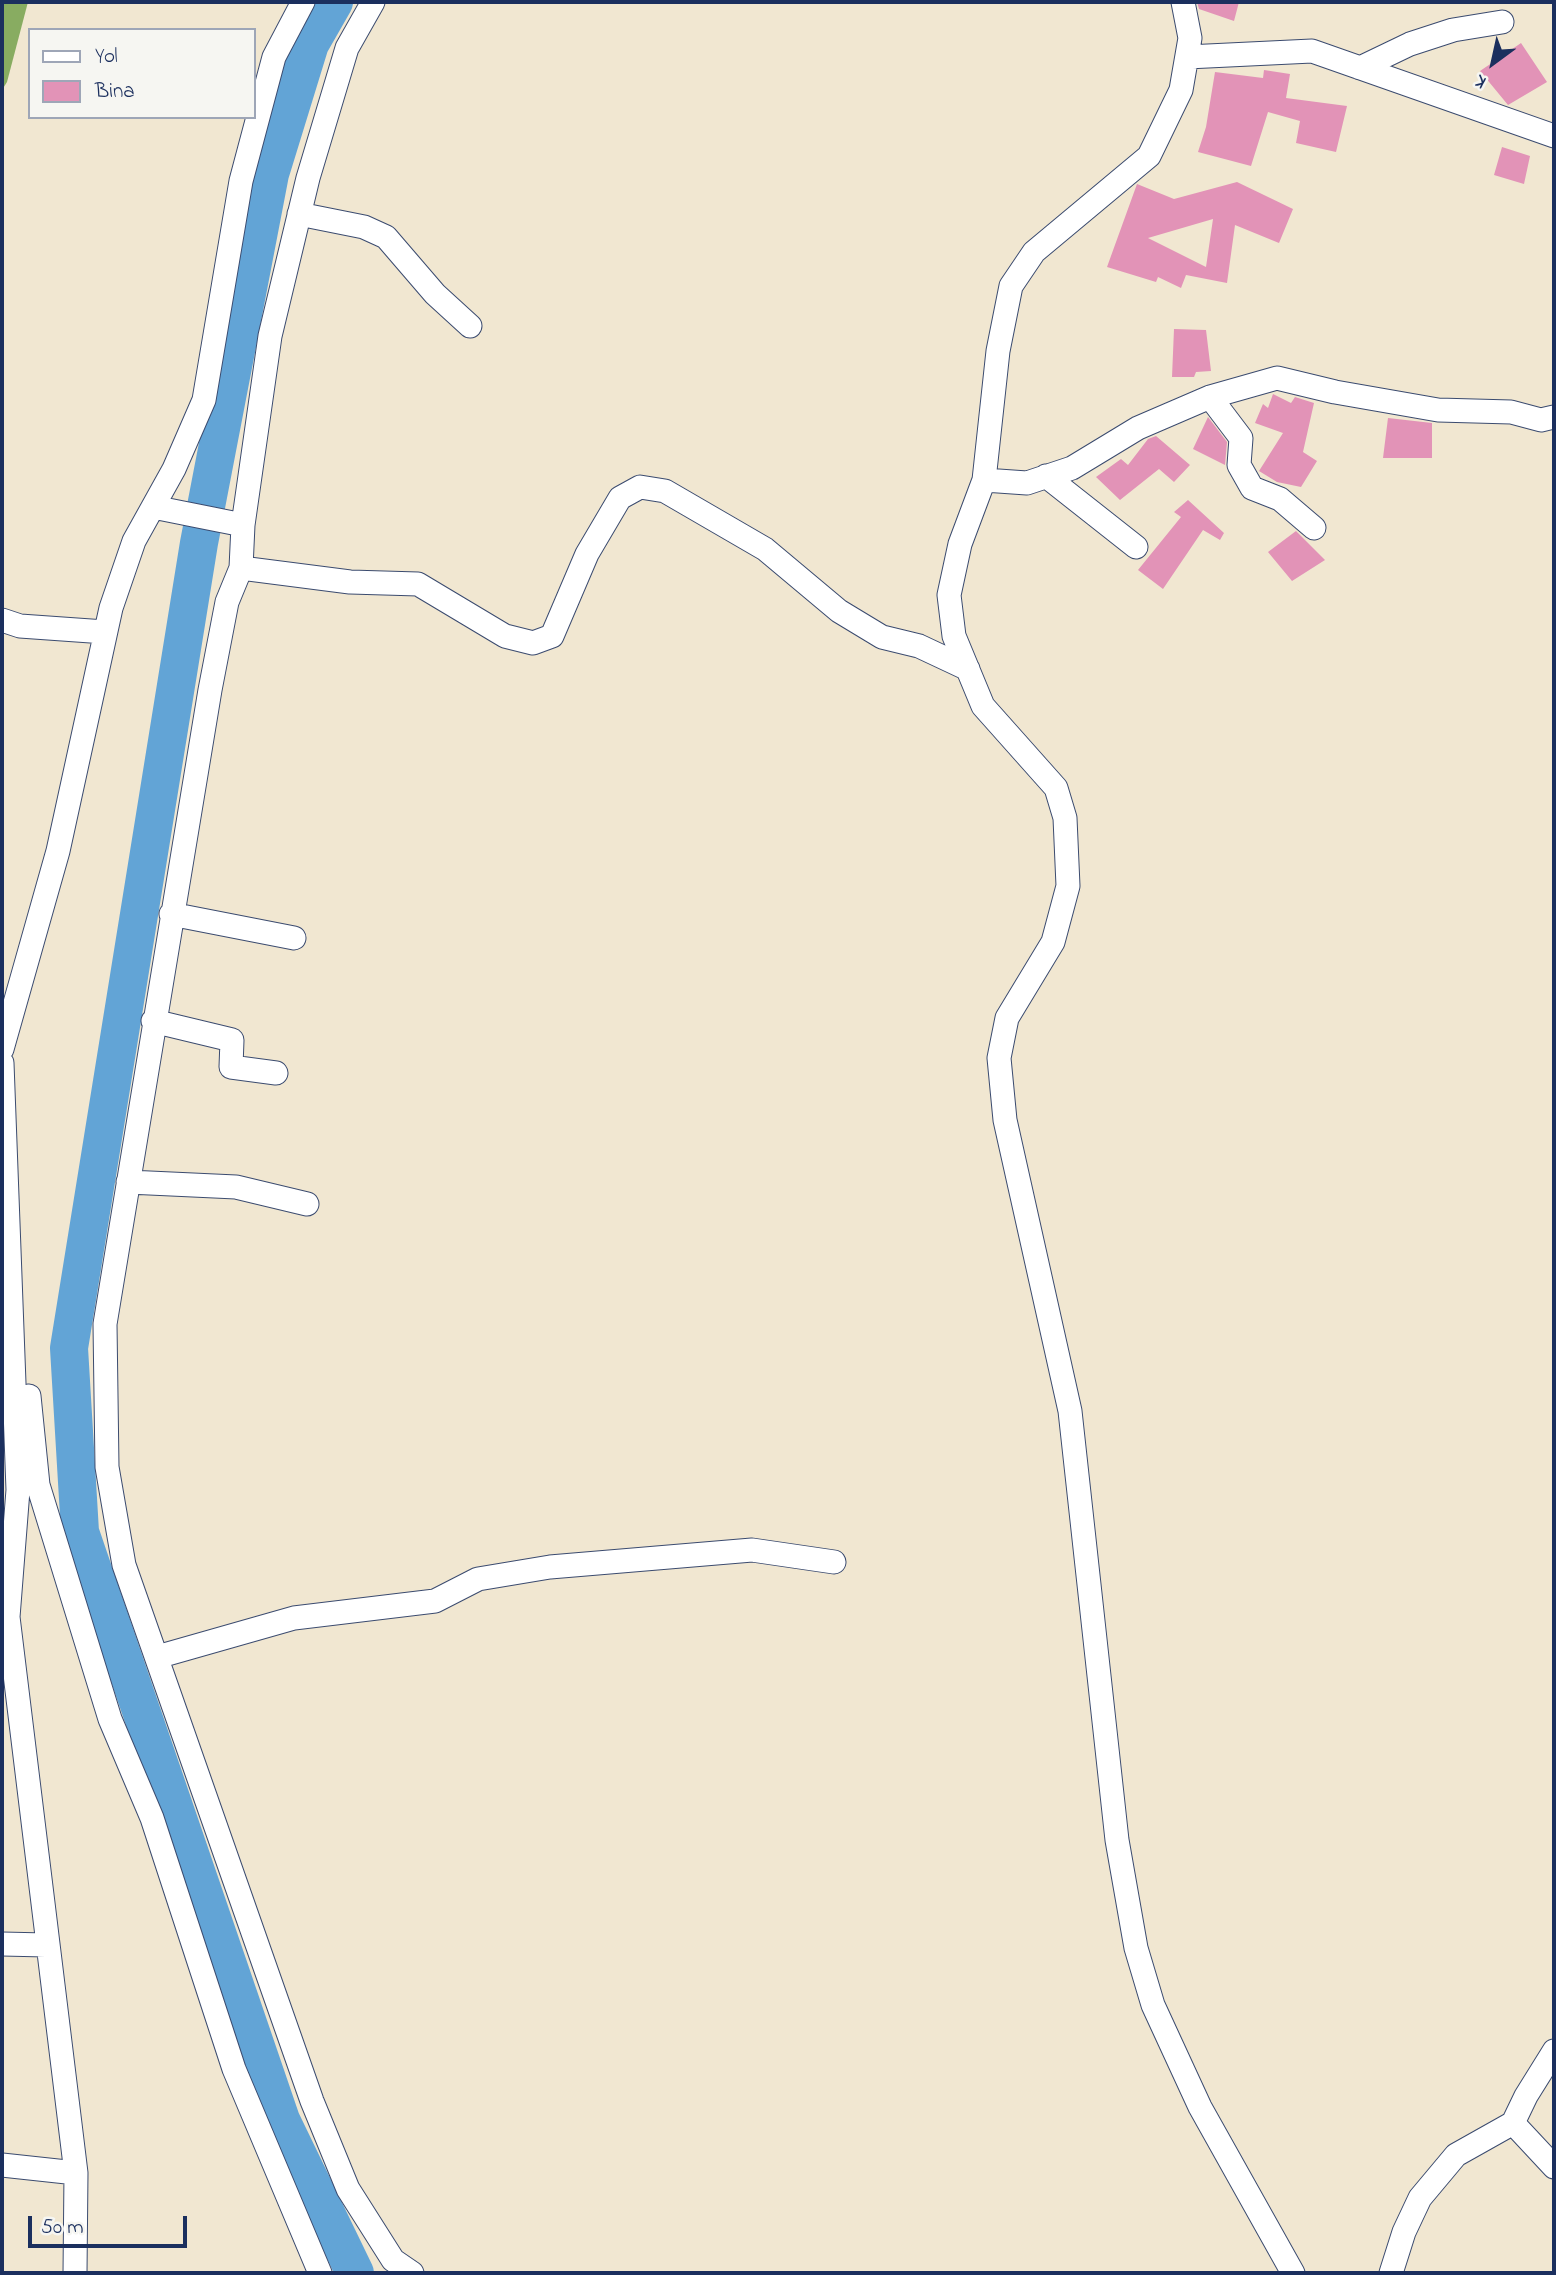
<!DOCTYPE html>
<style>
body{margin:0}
#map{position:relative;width:1556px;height:2275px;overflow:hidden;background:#f1e7d1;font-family:"Indie Flower",sans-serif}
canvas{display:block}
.frame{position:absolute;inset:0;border:4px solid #1b2f5e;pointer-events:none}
.legend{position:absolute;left:28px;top:28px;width:228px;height:91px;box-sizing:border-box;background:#f6f6f2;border:2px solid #9ea6b7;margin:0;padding:9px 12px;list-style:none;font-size:21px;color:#1b2f5e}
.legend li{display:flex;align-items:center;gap:14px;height:35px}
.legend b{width:35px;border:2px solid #9ea6b7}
.north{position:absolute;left:1458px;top:28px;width:70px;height:70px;-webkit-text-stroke:5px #f6f6f2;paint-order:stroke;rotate:213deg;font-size:19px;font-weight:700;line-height:28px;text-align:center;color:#1b2f5e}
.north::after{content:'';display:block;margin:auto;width:24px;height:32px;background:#1b2f5e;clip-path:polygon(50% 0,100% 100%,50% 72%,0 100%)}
.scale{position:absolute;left:28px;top:2216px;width:159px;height:32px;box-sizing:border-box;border:4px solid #1b2f5e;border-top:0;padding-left:9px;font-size:21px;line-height:24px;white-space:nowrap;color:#1b2f5e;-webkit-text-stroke:5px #f6f6f2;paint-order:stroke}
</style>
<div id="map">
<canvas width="1556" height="2275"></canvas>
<div class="frame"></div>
<ul class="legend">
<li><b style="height:9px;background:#fff"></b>Yol</li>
<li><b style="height:19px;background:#e293b7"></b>Bina</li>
</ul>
<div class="north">K</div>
<div class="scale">50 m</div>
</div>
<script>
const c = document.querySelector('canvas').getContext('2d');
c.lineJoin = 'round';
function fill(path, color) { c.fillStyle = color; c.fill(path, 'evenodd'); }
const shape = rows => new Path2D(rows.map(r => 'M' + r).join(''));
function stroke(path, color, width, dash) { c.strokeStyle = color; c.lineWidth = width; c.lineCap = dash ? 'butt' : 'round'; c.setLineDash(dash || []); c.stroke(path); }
fill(shape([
 [2,2,28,2,7,82,2,90]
]), '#88ac61');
stroke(shape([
 [334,2,310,44,270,174,199,543,69,1348,80,1532,281,2120,355,2273]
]), '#62a4d6', 38);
fill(shape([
 [1197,2,1239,2,1234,21,1199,9],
 [1521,43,1547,82,1508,105,1480,71],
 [1264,70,1290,74,1286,98,1347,106,1336,152,1296,143,1300,121,1268,112,1251,166,1198,152,1206,127,1215,72,1263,78],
 [1502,147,1530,156,1524,184,1494,175],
 [1237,182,1293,209,1279,243,1235,225,1227,283,1186,275,1181,288,1158,277,1156,282,1107,267,1137,184,1174,199],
 [1213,219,1206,267,1148,238],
 [1174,329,1206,330,1211,371,1196,372,1194,377,1172,377],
 [1273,394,1291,403,1295,397,1314,403,1303,452,1317,461,1301,487,1277,482,1259,471,1283,433,1255,423,1263,404,1268,408],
 [1208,417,1227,442,1225,465,1193,449],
 [1388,418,1432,423,1432,458,1383,458],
 [1156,436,1190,465,1174,482,1159,469,1120,500,1096,477,1121,459,1128,465,1148,439],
 [1188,500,1224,533,1220,540,1203,530,1163,589,1138,570,1181,517,1174,512],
 [1296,531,1325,560,1292,581,1268,552]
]), '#e293b7');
const minor = shape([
 [373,2,347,48,308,178,270,336,243,525,241,568,227,602,210,690,105,1324,107,1467,124,1565,312,2101,348,2189,393,2260,412,2273],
 [1183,2,1190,38,1181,90,1149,156,1034,252,1011,286,998,351,984,480,960,544,949,595,954,636,983,706,1056,788,1065,818,1068,886,1053,942,1007,1018,999,1058,1005,1120,1070,1411,1117,1840,1136,1948,1153,2005,1200,2107,1293,2273],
 [1187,57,1312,51,1554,136],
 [1360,68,1410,44,1453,30,1502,22],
 [299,214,364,227,386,237,435,294,470,326],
 [1210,397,1241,438,1239,465,1252,488,1280,499,1314,528],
 [1046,476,1136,547],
 [984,480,1027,483,1072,468,1138,428,1210,397,1277,378,1335,392,1438,410,1511,412,1541,420,1554,417],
 [153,507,243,525],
 [241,568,350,582,418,584,505,636,533,643,552,636,587,554,620,498,640,487,665,491,765,549,839,611,882,637,919,646,968,669],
 [2,620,20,626,105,632],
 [171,914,294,938],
 [153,1021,232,1040,231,1067,276,1073],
 [2,1049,58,851,111,608,134,541,174,469,204,400,241,181,274,57,303,2],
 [2,1063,18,1490,8,1617,76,2173,75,2273],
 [128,1182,236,1187,307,1204],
 [29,1396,38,1485,110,1719,152,1818,234,2069,320,2273],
 [157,1657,294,1618,435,1601,478,1579,550,1567,752,1550,834,1562],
 [2,1944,46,1945],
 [1513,2123,1554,2167],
 [2,2165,76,2173],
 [1391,2273,1404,2232,1420,2198,1456,2155,1513,2123,1526,2096,1554,2051]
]);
stroke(minor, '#3b4b6f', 25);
stroke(minor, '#fff', 23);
</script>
